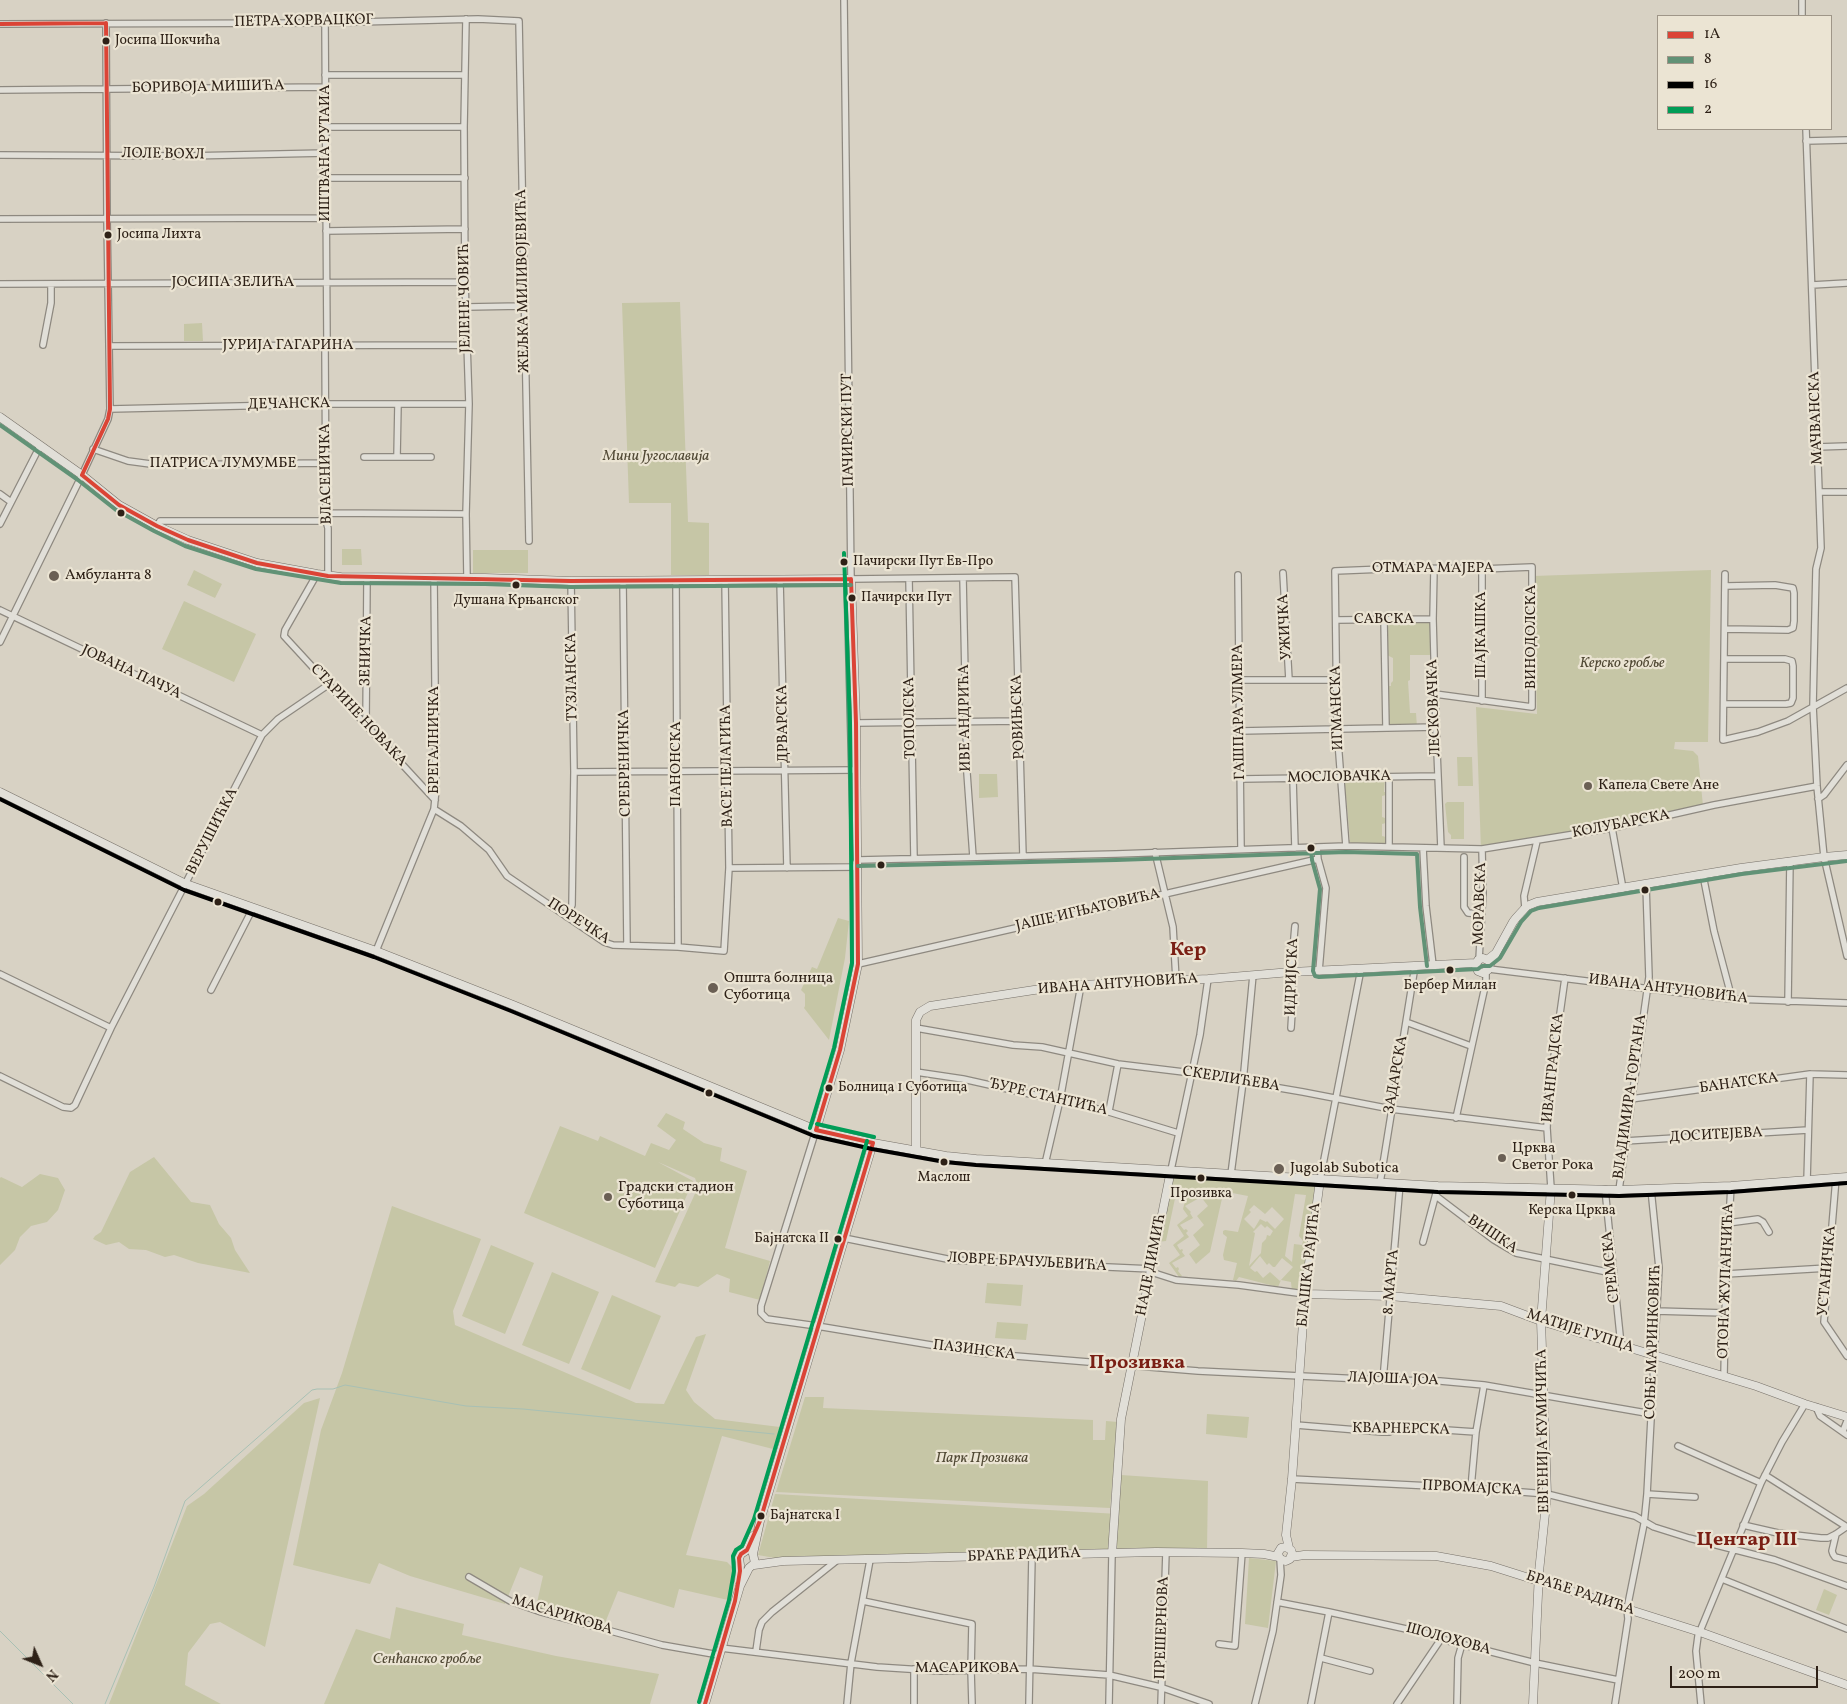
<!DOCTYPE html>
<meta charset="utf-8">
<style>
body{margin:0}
#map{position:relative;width:1847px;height:1704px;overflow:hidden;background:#d8d2c4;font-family:Vollkorn,serif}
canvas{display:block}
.legend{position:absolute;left:1657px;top:15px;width:175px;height:115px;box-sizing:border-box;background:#ebe4d3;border:1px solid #9f9688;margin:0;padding:6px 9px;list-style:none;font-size:15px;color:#2e2117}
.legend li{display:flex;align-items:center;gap:10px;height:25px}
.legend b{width:25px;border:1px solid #9f9688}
.north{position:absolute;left:15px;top:1639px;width:50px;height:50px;-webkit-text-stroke:4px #ebe4d3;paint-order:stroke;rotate:134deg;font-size:14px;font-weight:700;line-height:20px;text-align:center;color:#2e2117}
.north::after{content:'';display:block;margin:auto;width:18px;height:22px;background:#2e2117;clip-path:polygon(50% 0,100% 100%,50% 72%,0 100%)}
.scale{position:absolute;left:1670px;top:1666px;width:148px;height:22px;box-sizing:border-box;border:2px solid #2e2117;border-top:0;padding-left:6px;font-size:15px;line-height:18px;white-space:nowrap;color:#2e2117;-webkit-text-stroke:4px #ebe4d3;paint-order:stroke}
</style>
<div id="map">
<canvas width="1847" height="1704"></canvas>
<ul class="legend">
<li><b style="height:6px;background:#db4436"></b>1A</li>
<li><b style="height:6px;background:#619276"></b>8</li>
<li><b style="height:6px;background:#000"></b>16</li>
<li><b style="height:6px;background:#009d57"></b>2</li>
</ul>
<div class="north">N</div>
<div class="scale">200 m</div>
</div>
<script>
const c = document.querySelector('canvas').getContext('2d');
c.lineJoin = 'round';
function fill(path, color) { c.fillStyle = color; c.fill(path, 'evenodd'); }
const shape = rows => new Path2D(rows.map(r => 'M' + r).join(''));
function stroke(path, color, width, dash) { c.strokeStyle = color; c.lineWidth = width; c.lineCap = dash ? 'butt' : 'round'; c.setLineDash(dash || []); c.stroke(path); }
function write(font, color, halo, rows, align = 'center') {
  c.font = font + ' Vollkorn,serif'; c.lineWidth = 4.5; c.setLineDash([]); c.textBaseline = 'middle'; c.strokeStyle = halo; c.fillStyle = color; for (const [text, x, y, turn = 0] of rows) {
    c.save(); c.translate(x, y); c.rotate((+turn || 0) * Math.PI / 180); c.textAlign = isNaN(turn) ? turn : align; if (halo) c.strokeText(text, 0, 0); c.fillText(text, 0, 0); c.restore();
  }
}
fill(shape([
 [680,302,688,522,709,523,709,575,671,575,671,503,629,503,622,303],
 [202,323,203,341,184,341,184,324],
 [342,549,361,549,362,565,342,565],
 [473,550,528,550,528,573,473,573],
 [194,570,222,584,215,598,187,585],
 [1711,570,1708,742,1675,742,1674,749,1693,751,1698,756,1703,806,1609,830,1481,850,1476,707,1537,714,1533,576],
 [184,601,256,634,234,682,162,649],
 [1432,620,1433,655,1410,655,1410,680,1408,681,1410,713,1416,713,1417,727,1386,727,1386,686,1391,686,1391,683,1393,681,1393,658,1385,654,1385,621],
 [1457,757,1472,757,1473,786,1458,786],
 [979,774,997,774,998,797,979,798],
 [1346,778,1385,778,1384,792,1386,792,1386,795,1382,796,1382,817,1385,818,1386,823,1382,824,1382,836,1386,837,1387,845,1352,845,1351,842,1347,843,1347,840,1350,840,1346,795,1342,785,1346,783],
 [1447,802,1464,802,1464,839,1451,839,1451,835,1448,832,1445,804],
 [838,918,849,921,845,958,829,1040,804,1008,805,1006,805,994,801,990,812,967,817,969],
 [666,1113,685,1122,683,1129,704,1143,722,1148,720,1161,747,1171,725,1248,770,1261,760,1300,729,1292,730,1279,717,1274,698,1287,679,1283,675,1287,655,1282,698,1187,695,1178,658,1162,693,1181,655,1268,524,1213,560,1126,598,1141,600,1136,645,1156,651,1143,669,1150,676,1140,657,1126],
 [154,1157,191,1202,210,1205,219,1224,231,1238,235,1250,250,1273,198,1263,174,1255,165,1257,146,1250,129,1249,119,1242,106,1245,93,1239,95,1236,101,1232,130,1172],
 [1171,1170,1320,1180,1305,1294,1292,1292,1291,1282,1281,1280,1278,1287,1239,1277,1236,1281,1233,1280,1237,1263,1224,1260,1223,1255,1227,1237,1223,1234,1223,1231,1225,1230,1238,1232,1248,1196,1227,1192,1223,1194,1210,1252,1196,1264,1189,1254,1200,1245,1193,1235,1204,1225,1197,1216,1208,1206,1201,1197,1185,1206,1191,1212,1190,1213,1193,1218,1180,1225,1184,1230,1186,1229,1188,1231,1186,1233,1189,1237,1177,1245,1180,1250,1182,1249,1183,1250,1182,1252,1185,1256,1172,1263,1176,1268,1178,1267,1179,1269,1178,1271,1182,1276,1179,1277,1169,1263,1180,1255,1173,1245,1184,1236,1177,1225,1188,1216,1183,1209,1187,1193,1185,1190,1177,1189,1166,1241,1157,1242],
 [1295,1194,1306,1195,1299,1236,1303,1241,1302,1245,1294,1244,1292,1262,1285,1256],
 [1254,1205,1265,1214,1272,1207,1284,1219,1275,1229,1267,1221,1266,1222,1260,1219,1254,1229,1244,1219,1251,1212,1249,1210],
 [1261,1224,1265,1228,1267,1226,1273,1231,1270,1236,1267,1235,1266,1239,1262,1243,1261,1253,1249,1266,1255,1233,1253,1232],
 [1260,1256,1267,1265,1269,1263,1273,1267,1275,1267,1282,1258,1293,1267,1280,1281,1270,1272,1263,1278,1257,1271,1255,1272,1250,1268],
 [40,1174,58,1178,65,1190,58,1210,47,1222,31,1226,20,1237,15,1250,0,1265,0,1178,1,1177,22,1187],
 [392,1206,481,1239,453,1311,455,1325,636,1403,664,1404,696,1337,706,1334,686,1390,694,1402,715,1419,780,1427,773,1449,722,1436,686,1555,727,1562,734,1569,728,1600,679,1589,674,1608,618,1591,605,1623,536,1607,543,1576,520,1567,505,1604,410,1576,379,1563,370,1584,293,1565,321,1430,342,1373],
 [491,1245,534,1263,505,1334,462,1316],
 [552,1272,599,1292,569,1364,522,1345],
 [987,1283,1023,1285,1021,1306,985,1303],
 [612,1295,661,1316,630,1390,581,1369],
 [997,1322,1028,1324,1026,1340,995,1338],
 [805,1397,824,1397,823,1408,1093,1420,1093,1440,1105,1440,1106,1421,1118,1422,1110,1508,776,1492],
 [320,1398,265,1647,220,1622,210,1624,188,1653,185,1685,221,1704,109,1704,187,1506,204,1494,304,1403],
 [1207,1414,1249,1417,1247,1438,1206,1434],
 [1121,1475,1208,1481,1207,1551,786,1560,758,1555,775,1494,1118,1514],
 [1249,1558,1276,1561,1268,1628,1245,1624],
 [1824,1589,1837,1595,1829,1615,1816,1610],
 [396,1607,464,1624,462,1635,556,1656,659,1674,650,1704,324,1704,356,1629,390,1639]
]), '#c6c6a6');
stroke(shape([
 [0,1631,73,1704],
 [105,1704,154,1587,185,1501,312,1390,317,1389,333,1389,345,1385,466,1406,523,1409,774,1434]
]), '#a8c0b4', 1);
const street = shape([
 [844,0,851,579,1015,577,1023,856],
 [1802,0,1802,16],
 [466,19,464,127,465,282,469,404,466,514,467,577],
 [325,22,327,342,325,346,326,521,328,528,328,576],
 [0,24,319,23,478,19,519,21,529,541],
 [325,75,464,75],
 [0,90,326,87],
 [325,127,464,127],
 [1806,129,1821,548,1816,569,1813,706,1817,786,1824,857,1847,956],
 [1806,141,1847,140],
 [0,155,187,156,326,153],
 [326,178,465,178],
 [0,219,326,218],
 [326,231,465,229],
 [0,284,465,282],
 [1812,285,1847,283],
 [466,307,522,306,525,303],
 [43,345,51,303,51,284],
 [110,346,467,345],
 [110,409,327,404,469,404],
 [1817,447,1847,446],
 [93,449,128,461,158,465,325,463],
 [364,457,431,457],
 [397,457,398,404],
 [1819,492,1847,492],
 [0,494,11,502],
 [326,513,466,514],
 [0,524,40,446],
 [157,526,160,521,326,521],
 [1434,569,1433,619,1436,727,1441,848],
 [1482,569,1482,701],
 [1283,573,1289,680],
 [317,574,285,630,284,636,435,800],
 [1725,574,1723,740,1758,732,1788,721,1847,688],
 [1238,575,1241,849],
 [963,578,967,773,973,857],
 [909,579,914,858],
 [623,581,627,945],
 [676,581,678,947],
 [780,581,787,868],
 [0,610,262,735],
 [1336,620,1433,619],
 [1384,620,1386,728],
 [1725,629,1788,630,1793,628,1794,621,1794,593,1793,588,1775,585,1726,586],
 [0,642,82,475,108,419,110,409,107,219,106,23],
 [1724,659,1785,659,1792,661,1793,666,1793,698,1791,703,1786,704,1724,704],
 [1239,680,1336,680],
 [856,723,1019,721],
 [366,725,367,578],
 [1240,731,1436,727],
 [574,772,856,770],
 [1241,779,1437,776],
 [1293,779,1295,848],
 [1818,799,1824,795,1847,765],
 [434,809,461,826,489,850,507,876,604,942,613,945,678,947,724,951,729,868,725,580],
 [1612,828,1623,889],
 [1346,846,1337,728,1335,571,1409,568,1482,569,1532,567,1532,707,1435,694],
 [1317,847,1318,859,1326,888,1319,971],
 [1389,847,1389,777],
 [1423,848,1426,906,1433,965],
 [1155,852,1173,927,1176,980],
 [1464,857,1464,907,1468,913,1481,914],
 [858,860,1116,854,1346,846,1482,849,1612,828,1714,805,1817,786],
 [729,868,858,867],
 [1703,875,1714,931,1732,999],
 [1525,908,1524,896,1537,841],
 [567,917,572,905,574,772,571,581],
 [376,951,434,809,436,789,434,577],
 [1479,959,1483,893,1482,849],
 [858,964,1318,859],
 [1489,969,1732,999,1847,1003],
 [0,974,111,1028],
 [211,990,253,908],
 [1788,1002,1790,861],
 [1406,1022,1471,1046],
 [916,1028,1013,1045,1042,1047,1118,1064,1192,1073,1303,1092,1391,1109,1547,1128],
 [1291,1028,1293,996,1291,972,1295,926],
 [916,1072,963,1079,1106,1111,1178,1133],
 [0,1076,63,1107,71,1108,75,1105,111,1028,262,735,278,719,328,685],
 [1631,1099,1810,1074,1847,1075],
 [1109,1111,1118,1064],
 [1456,1118,1486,982,1486,972],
 [816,1130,761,1306,761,1313,767,1319,817,1326,979,1353,1198,1371,1383,1380,1440,1381,1484,1385,1652,1414],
 [1625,1141,1808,1130],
 [1045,1164,1060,1100,1081,985],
 [1171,1170,1200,1035,1208,979],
 [1231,1174,1243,1082,1253,975],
 [1836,1178,1824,1322,1847,1356],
 [1320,1180,1361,969],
 [1807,1181,1810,1074],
 [1380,1183,1415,966],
 [1551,1188,1547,1128,1548,1099,1565,978],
 [1605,1189,1621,1345],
 [1619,1190,1649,977,1646,885],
 [1436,1196,1494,1240,1516,1253,1612,1273],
 [1728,1223,1758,1219,1763,1222,1769,1232],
 [844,1238,952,1260,1152,1269],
 [1423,1242,1438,1186],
 [1151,1272,1176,1280,1239,1285,1305,1294],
 [1726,1274,1828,1268],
 [1656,1311,1725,1313],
 [1724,1376,1726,1274,1731,1186],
 [1383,1380,1400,1184],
 [1816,1407,1820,1416,1847,1435],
 [1296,1425,1382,1432,1389,1432,1401,1427,1476,1432],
 [1843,1431,1847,1421],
 [1678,1446,1761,1483],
 [1765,1475,1847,1527],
 [1292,1479,1471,1488,1547,1494,1635,1516,1654,1527,1689,1538,1775,1560,1847,1586],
 [1471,1488,1476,1432,1484,1385],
 [1647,1494,1695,1497],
 [1743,1525,1778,1533,1821,1538,1828,1538,1836,1534,1846,1527],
 [1836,1534,1832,1551,1833,1554,1835,1557,1847,1560],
 [469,1577,510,1601,541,1612,662,1645,719,1655],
 [1722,1579,1847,1629],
 [863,1601,972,1624,971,1670,972,1704],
 [1277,1602,1329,1612,1438,1636,1441,1639,1535,1663,1618,1680],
 [1219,1644,1235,1646,1242,1553],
 [721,1648,877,1667,939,1671,1029,1669,1109,1675,1160,1687,1209,1704],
 [756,1651,759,1630,762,1622,772,1612,836,1561],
 [1321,1658,1370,1671],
 [914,1669,914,1704],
 [847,1704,851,1663,870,1560],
 [1029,1704,1032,1556],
 [1109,1704,1112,1554],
 [1161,1704,1166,1552],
 [1255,1704,1273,1631,1281,1575,1280,1559],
 [1311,1704,1329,1612],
 [1397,1704,1441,1639],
 [1457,1704,1458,1658,1462,1644],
 [1615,1704,1628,1619,1627,1609,1644,1524,1647,1494,1659,1268,1651,1189],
 [1701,1704,1696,1651,1698,1636,1761,1483,1782,1442,1805,1404]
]);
const secondary = shape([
 [0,417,82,475,119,505,157,526,188,540,257,563,317,574,341,577,485,578,571,581,851,579,856,723,858,964,840,1050,816,1130],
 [0,792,186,884,376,951,513,1005,816,1130,873,1143,946,1156,976,1159,1438,1186,1619,1190,1731,1186,1847,1177],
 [1496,953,1487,960,1483,958,1478,960,1476,966,1478,971,1483,973,1488,970,1490,964,1496,953,1513,922,1516,918,1527,906,1537,902,1741,868,1824,857,1847,855],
 [916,1151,916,1020,920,1012,930,1006,1034,990,1081,985,1208,979,1291,972,1476,963],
 [1305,1294,1390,1296,1501,1306,1541,1321,1756,1386,1805,1404,1847,1417],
 [1289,1548,1286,1535,1292,1479,1305,1294,1320,1180],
 [1291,1550,1286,1547,1281,1548,1278,1553,1279,1557,1282,1560,1286,1561,1290,1559,1292,1553],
 [1112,1554,1121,1419,1171,1170],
 [1291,1557,1304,1555,1436,1556,1491,1566,1700,1632,1847,1685],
 [754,1565,783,1561,1156,1552,1242,1553,1264,1554,1279,1557],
 [739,1581,740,1565,739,1558,741,1554,747,1550,753,1536],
 [705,1704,740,1586,749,1568,755,1563,753,1554,760,1521,873,1143],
 [1533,1704,1539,1572,1547,1494,1541,1321,1551,1188]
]);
stroke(street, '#8e8980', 8);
stroke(secondary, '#777169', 9);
stroke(street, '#e1dfd8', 5.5);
stroke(secondary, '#e1dfd8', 8);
stroke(shape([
 [0,24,106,23],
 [82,475,119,505,157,526,188,540,257,563,328,576,571,581,851,579],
 [82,475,108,419,110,409,106,23],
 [816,1130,840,1050,858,964,856,723,851,579],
 [816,1130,873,1143],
 [705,1704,735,1601,740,1571,739,1558,741,1554,747,1550,760,1521,873,1143]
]), '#db4436', 4);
stroke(shape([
 [0,425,78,480,116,510,154,531,185,546,256,569,341,583,485,584,571,587,851,585],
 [845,579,852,860],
 [1311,848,1312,860,1320,889,1313,971,1315,976,1319,977,1478,969,1482,966,1490,966,1500,958,1521,922,1531,911,1539,908,1742,874,1847,861],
 [858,866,1116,860,1346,852,1417,854,1420,907,1427,966]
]), '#619276', 4);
stroke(shape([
 [0,799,184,890,374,957,511,1011,814,1136,872,1149,945,1162,976,1165,1438,1192,1619,1196,1731,1192,1847,1183]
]), '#000', 4);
stroke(shape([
 [817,1124,874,1137],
 [810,1128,834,1048,852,963,850,723,844,553],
 [699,1702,729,1600,734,1571,733,1556,736,1550,742,1546,754,1519,867,1141]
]), '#009d57', 4);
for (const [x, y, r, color] of [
 [106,41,4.5,"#2e2117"],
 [108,235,4.5,"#2e2117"],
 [121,513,4.5,"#2e2117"],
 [844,562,4.5,"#2e2117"],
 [54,576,6,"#6a5f54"],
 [516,585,4.5,"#2e2117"],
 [852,598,4.5,"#2e2117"],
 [1588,786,5,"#6a5f54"],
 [1311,848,4.5,"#2e2117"],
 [881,865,4.5,"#2e2117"],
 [1645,890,4.5,"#2e2117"],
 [218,902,4.5,"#2e2117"],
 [1450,970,4.5,"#2e2117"],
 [713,988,6,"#6a5f54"],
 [829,1088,4.5,"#2e2117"],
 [709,1093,4.5,"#2e2117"],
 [1502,1158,5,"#6a5f54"],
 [944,1162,4.5,"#2e2117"],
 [1279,1169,6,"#6a5f54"],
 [1201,1178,4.5,"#2e2117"],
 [1572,1195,4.5,"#2e2117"],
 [608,1197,5,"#6a5f54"],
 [838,1239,4.5,"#2e2117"],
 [761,1516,4.5,"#2e2117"]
]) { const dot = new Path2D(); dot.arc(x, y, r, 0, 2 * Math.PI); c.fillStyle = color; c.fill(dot); stroke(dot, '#ebe4d3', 2); }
write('14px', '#2e2117', '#ebe4d3', [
 ["Јосипа Шокчића",115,41],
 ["Јосипа Лихта",117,235],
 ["Пачирски Пут Ев-Про",853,562],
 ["Пачирски Пут",861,598],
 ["Душана Крњанског",516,601,"center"],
 ["Бербер Милан",1450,986,"center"],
 ["Болница 1 Суботица",838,1088],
 ["Маслош",944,1178,"center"],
 ["Прозивка",1201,1194,"center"],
 ["Керска Црква",1572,1211,"center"],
 ["Бајнатска II",829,1239,"right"],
 ["Бајнатска I",770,1516]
], 'left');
write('15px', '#2e2117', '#ebe4d3', [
 ["ПЕТРА ХОРВАЦКОГ",304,22,-1],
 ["БОРИВОЈА МИШИЋА",208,88,-1],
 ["ИШТВАНА РУТАИА",326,153,-90],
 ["ЛОЛЕ ВОХЛ",163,155,1],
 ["ЖЕЉКА МИЛИВОЈЕВИЋА",524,281,-91],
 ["ЈОСИПА ЗЕЛИЋА",233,283],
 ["ЈЕЛЕНЕ ЧОВИЋ",466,298,-91],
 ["ЈУРИЈА ГАГАРИНА",288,346],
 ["ДЕЧАНСКА",289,405,-1],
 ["МАЧВАНСКА",1817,418,-92],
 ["ПАЧИРСКИ ПУТ",849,430,-91],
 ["ПАТРИСА ЛУМУМБЕ",223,464],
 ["ВЛАСЕНИЧКА",327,474,-91],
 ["ОТМАРА МАЈЕРА",1433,569],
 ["САВСКА",1384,620],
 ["УЖИЧКА",1286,627,-93],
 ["ШАЈКАШКА",1482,635,-90],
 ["ВИНОДОЛСКА",1532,637,-90],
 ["ЗЕНИЧКА",367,651,-89],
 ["ЈОВАНА ПАЧУА",131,673,25],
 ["ТУЗЛАНСКА",573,677,-91],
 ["ИГМАНСКА",1338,708,-92],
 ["ЛЕСКОВАЧКА",1435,708,-92],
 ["ГАШПАРА УЛМЕРА",1240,712,-91],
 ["СТАРИНЕ НОВАКА",358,716,47],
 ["РОВИЊСКА",1019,717,-92],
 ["ТОПОЛСКА",911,718,-91],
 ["ИВЕ АНДРИЋА",966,718,-91],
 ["ДРВАРСКА",784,724,-91],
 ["БРЕГАЛНИЧКА",435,740,-90],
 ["СРЕБРЕНИЧКА",626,763,-91],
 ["ПАНОНСКА",677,764,-90],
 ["ВАСЕ ПЕЛАГИЋА",728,766,-91],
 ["МОСЛОВАЧКА",1339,778,-1],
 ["КОЛУБАРСКА",1621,825,-11],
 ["ВЕРУШИЋКА",213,832,-63],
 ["МОРАВСКА",1481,904,-88],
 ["ЈАШЕ ИГЊАТОВИЋА",1088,911,-13],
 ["ПОРЕЧКА",578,922,33],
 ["ИДРИЈСКА",1293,977,-88],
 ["ИВАНА АНТУНОВИЋА",1118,985,-4],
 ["ИВАНА АНТУНОВИЋА",1668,990,7],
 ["ИВАНГРАДСКА",1554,1068,-84],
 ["ЗАДАРСКА",1397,1075,-80],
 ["СКЕРЛИЋЕВА",1231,1080,9],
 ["БАНАТСКА",1739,1084,-8],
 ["ВЛАДИМИРА ГОРТАНА",1631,1097,-82],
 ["ЂУРЕ СТАНТИЋА",1048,1098,13],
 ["ДОСИТЕЈЕВА",1716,1136,-3],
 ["ВИШКА",1492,1235,34],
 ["ЛОВРЕ БРАЧУЉЕВИЋА",1027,1263,3],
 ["НАДЕ ДИМИЋ",1152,1265,-79],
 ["БЛАШКА РАЈИЋА",1310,1265,-84],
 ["СРЕМСКА",1612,1267,-96],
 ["УСТАНИЧКА",1828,1271,-85],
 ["ОТОНА ЖУПАНЧИЋА",1727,1281,-88],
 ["8. МАРТА",1392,1282,-85],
 ["МАТИЈЕ ГУПЦА",1580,1332,18],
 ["СОЊЕ МАРИНКОВИЋ",1654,1342,-88],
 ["ПАЗИНСКА",974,1351,7],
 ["ЛАЈОША ЈОА",1393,1380,2],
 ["КВАРНЕРСКА",1401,1430,1],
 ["ЕВГЕНИЈА КУМИЧИЋА",1544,1431,-91],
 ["ПРВОМАЈСКА",1472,1489,3],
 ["БРАЋЕ РАДИЋА",1024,1556,-2],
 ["БРАЋЕ РАДИЋА",1580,1594,18],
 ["МАСАРИКОВА",562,1616,17],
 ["ПРЕШЕРНОВА",1163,1628,-88],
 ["ШОЛОХОВА",1448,1640,15],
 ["МАСАРИКОВА",967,1669]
]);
write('italic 15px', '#504834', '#ebe4d3', [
 ["Мини Југославија",656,457],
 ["Керско гробље",1622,664],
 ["Парк Прозивка",982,1459],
 ["Сенћанско гробље",427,1660]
]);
write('15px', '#2e2117', '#ebe4d3', [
 ["Амбуланта 8",65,576],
 ["Капела Свете Ане",1598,786],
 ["Општа болница",724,979],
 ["Суботица",724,996],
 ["Црква",1512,1149],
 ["Светог Рока",1512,1166],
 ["Jugolab Subotica",1290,1169],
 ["Градски стадион",618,1188],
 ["Суботица",618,1205]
], 'left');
write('bold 20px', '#7a1f14', '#ebe4d3', [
 ["Кер",1188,951],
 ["Прозивка",1137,1364],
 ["Центар III",1747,1541]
]);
</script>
